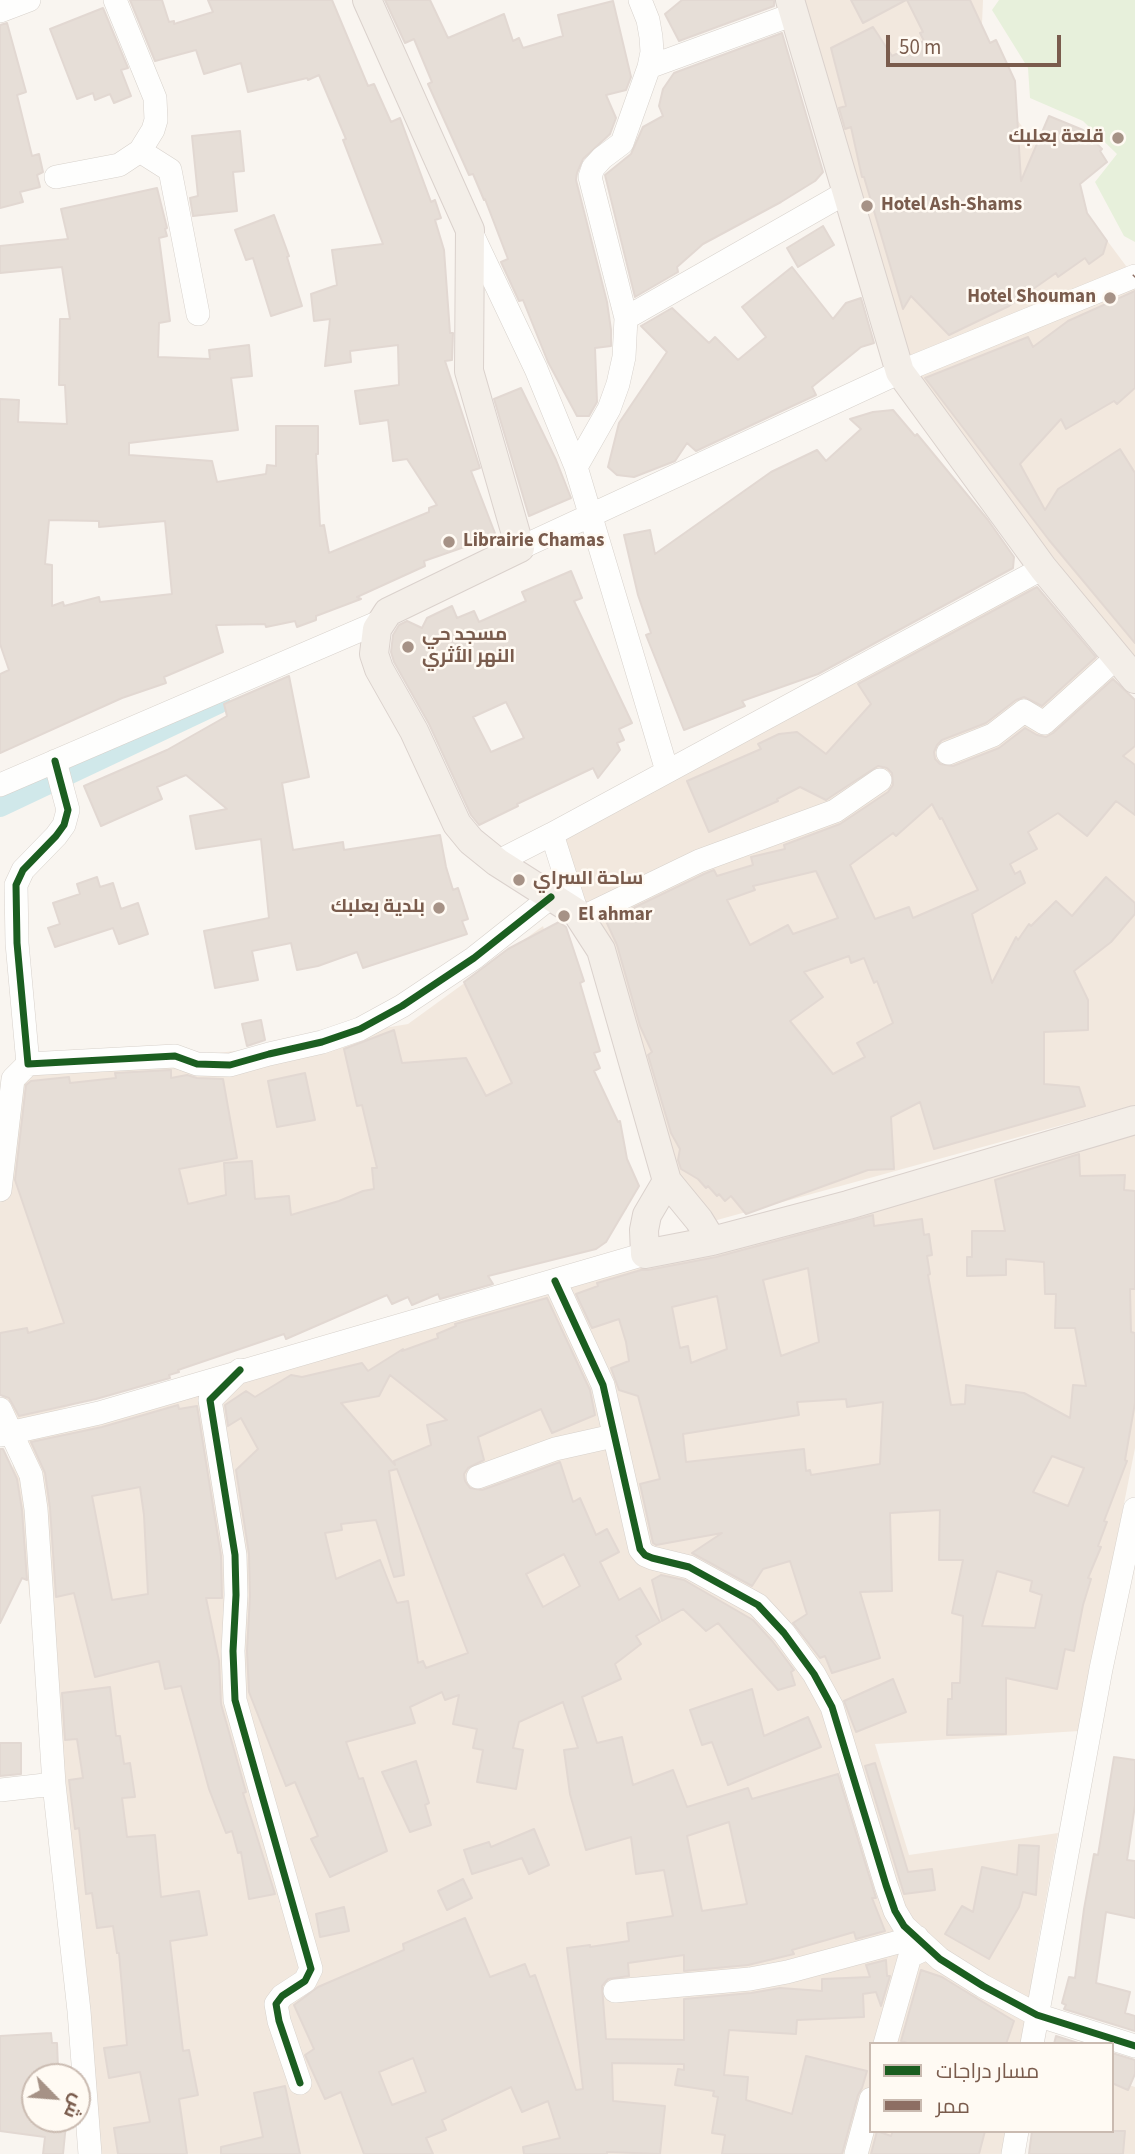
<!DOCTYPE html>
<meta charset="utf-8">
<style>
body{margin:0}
#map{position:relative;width:1135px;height:2154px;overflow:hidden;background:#f9f5f0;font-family:"Source Sans 3",Cairo,sans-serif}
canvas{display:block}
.legend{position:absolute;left:869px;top:2042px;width:245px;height:91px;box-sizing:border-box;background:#fffaf3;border:2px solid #cabbb1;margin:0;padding:9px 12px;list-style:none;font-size:21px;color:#7a5c4d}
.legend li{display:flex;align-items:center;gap:14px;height:35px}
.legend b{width:35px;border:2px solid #cabbb1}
.north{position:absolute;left:21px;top:2063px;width:70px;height:70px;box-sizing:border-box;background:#fffaf3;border:2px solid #cabbb1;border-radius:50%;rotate:115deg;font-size:19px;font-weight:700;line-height:28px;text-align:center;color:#7a5c4d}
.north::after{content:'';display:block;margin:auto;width:24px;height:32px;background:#a69286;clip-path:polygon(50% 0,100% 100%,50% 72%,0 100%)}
.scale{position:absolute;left:886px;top:35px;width:175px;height:32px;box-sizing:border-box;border:4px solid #7a5c4d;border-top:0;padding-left:9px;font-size:21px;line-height:24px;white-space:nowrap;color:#7a5c4d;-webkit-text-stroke:5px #fffaf3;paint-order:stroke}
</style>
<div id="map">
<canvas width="1135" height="2154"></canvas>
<ul class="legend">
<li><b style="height:9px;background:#1b5e20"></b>مسار دراجات</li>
<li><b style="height:9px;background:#8d6e63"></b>ممر</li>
</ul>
<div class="north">ش</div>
<div class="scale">50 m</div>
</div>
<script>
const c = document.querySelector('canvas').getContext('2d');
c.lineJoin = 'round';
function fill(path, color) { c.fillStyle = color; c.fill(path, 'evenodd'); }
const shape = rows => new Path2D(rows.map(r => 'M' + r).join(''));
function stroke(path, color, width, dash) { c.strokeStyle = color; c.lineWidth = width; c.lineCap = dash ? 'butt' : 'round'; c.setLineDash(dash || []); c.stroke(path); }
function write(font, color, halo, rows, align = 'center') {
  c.font = font + ' "Source Sans 3",Cairo,sans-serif'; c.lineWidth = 5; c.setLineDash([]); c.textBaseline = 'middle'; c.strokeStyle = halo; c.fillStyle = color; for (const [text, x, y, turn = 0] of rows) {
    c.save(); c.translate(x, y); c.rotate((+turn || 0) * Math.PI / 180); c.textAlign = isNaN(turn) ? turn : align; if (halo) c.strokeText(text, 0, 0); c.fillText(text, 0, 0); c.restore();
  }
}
fill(shape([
 [802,0,983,0,980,70,1135,278,1135,661,913,379],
 [1033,585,1135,702,1135,1105,688,1228,564,840],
 [543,926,627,1209,19,1424,0,1392,0,1198,27,1069,79,1069,278,1046,408,1024],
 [1135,1127,1135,1448,1079,1731,875,1744,909,1855,1058,1833,1035,1959,1025,2044,871,2044,871,2131,1015,2131,1013,2154,100,2154,93,2087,9,1436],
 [1112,2079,1135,2087,1135,2154,1056,2154,1112,2131]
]), '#f2e8de');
fill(shape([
 [999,0,1135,0,1135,242,1124,236,1095,182,1117,154,1083,121,1030,98,1028,68,992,10]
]), '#e7f0db');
stroke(shape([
 [0,805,218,702]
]), '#d0e8ea', 24);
const building = shape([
 [130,0,162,0,169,22,174,21,174,24,213,12,208,0,332,0,368,86,374,84,391,122,400,118,431,202,435,200,441,218,435,220,444,250,450,333,453,333,452,360,445,361,480,468,471,471,496,536,424,561,425,566,357,597,361,599,316,616,316,620,297,627,295,621,266,627,265,624,216,625,223,652,164,677,166,683,122,698,0,753,0,674,9,670,0,644,0,399,19,400,18,422,67,424,65,385,59,385,60,319,70,319,62,267,0,273,0,246,68,239,61,209,157,188,167,228,165,229,167,236,159,238,170,321,159,323,158,357,210,359,209,350,249,345,252,376,231,378,238,430,129,443,129,455,212,461,217,482,266,474,267,465,276,466,276,426,318,426,318,454,316,454,320,526,324,525,329,553,429,512,429,508,437,505,407,459,393,461,388,420,360,424,355,391,399,385,398,345,350,351,351,362,325,366,330,319,314,321,311,294,337,285,332,250,383,244,343,140,346,139,319,75,308,80,307,78,248,92,241,63,204,74,196,50,155,61,130,0],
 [49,520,99,521,99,527,165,521,172,594,100,602,99,597,64,606,63,602,52,606,52,565,45,564,49,520],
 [385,0,430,0,448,38,504,14,513,41,519,38,523,48,563,36,558,15,613,1,631,77,626,90,606,95,616,118,610,134,583,159,577,173,576,180,607,302,611,330,611,346,595,348,597,402,589,416,577,416,548,362,523,300,519,301,501,262,508,259,485,199,484,200,473,174,469,175,428,84,432,82,414,39,405,43,385,0],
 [682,0,774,0,774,6,679,41,665,14,682,0],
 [851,0,906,0,863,23,851,0],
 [907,0,970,0,990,43,996,40,1015,81,1021,181,1049,116,1083,130,1102,149,1100,151,1107,162,1080,184,1087,213,1107,241,1103,254,1089,264,1085,258,1058,277,1056,273,1009,306,949,335,911,296,903,309,864,177,862,177,851,127,845,129,839,108,846,106,831,48,873,27,892,56,924,41,920,33,923,32,907,0],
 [103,8,128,68,121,70,131,96,114,103,110,94,95,100,93,93,77,99,50,29,103,8],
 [7,23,26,92,17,95,32,156,39,154,43,172,37,175,40,187,20,192,23,202,0,208,0,25,7,23],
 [782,33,823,172,815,181,781,202,703,244,677,267,678,272,635,297,605,175,631,154,643,127,663,116,659,106,663,89,674,73,782,33],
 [240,131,244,171,233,172,237,211,193,216,190,198,198,196,192,136,240,131],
 [274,215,289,256,287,257,302,306,271,316,253,258,246,260,235,230,274,215],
 [823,226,834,245,798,267,787,248,823,226],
 [792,267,833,319,846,303,861,298,874,343,861,347,812,387,816,395,696,451,687,443,675,461,634,477,617,475,608,467,619,423,667,352,641,326,672,308,709,343,715,337,738,360,766,337,742,307,792,267],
 [1135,291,1135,388,1117,404,1114,401,1066,429,1061,419,1020,464,1045,510,1058,489,1120,449,1135,473,1135,643,1049,540,925,378,1028,337,1033,347,1068,321,1135,291],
 [521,388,556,460,571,498,529,516,494,399,521,388],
 [893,410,915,436,917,434,988,520,1014,557,1013,568,818,674,742,701,745,706,684,730,646,635,651,633,638,595,624,535,650,530,655,554,771,472,817,450,826,461,861,429,850,419,873,412,893,410],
 [571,571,582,598,574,601,632,723,619,729,624,740,617,743,620,750,598,778,593,768,517,804,518,806,479,825,471,815,429,724,394,662,391,652,393,635,399,625,407,621,422,628,427,618,452,606,457,618,474,611,479,622,526,601,522,592,571,571],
 [506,702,524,738,491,752,473,717,506,702],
 [1037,587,1096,657,1042,706,1024,697,1016,700,986,723,942,740,937,745,934,752,935,759,940,764,953,766,999,748,1025,728,1037,735,1046,737,1053,733,1113,679,1135,700,1135,746,1123,756,1135,765,1135,815,1116,801,1087,836,1058,813,1028,832,1037,849,1010,864,1015,874,1020,871,1025,883,972,914,992,983,1016,937,1018,940,1029,924,1031,926,1056,901,1072,916,1106,877,1135,903,1135,914,1111,942,1074,971,1088,1000,1088,1030,1044,1032,1044,1084,1079,1087,1085,1106,934,1149,920,1102,891,1117,894,1169,868,1170,746,1214,731,1196,725,1201,719,1194,717,1196,708,1186,706,1188,698,1179,681,1169,678,1160,680,1149,671,1133,648,1055,652,1052,640,1026,617,945,606,921,704,874,714,870,717,876,753,865,751,857,785,849,784,845,840,824,888,792,893,785,892,773,887,768,878,766,829,798,826,800,800,787,777,799,778,801,709,832,687,781,761,749,758,744,779,734,797,732,826,754,871,704,858,684,1037,587],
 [932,804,940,819,942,818,978,890,913,918,909,907,875,919,850,865,893,833,896,836,932,804],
 [816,871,838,918,793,934,788,925,750,945,727,900,755,890,753,886,816,871],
 [849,956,851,963,864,958,874,983,877,981,893,1023,857,1043,865,1057,833,1074,790,1021,823,997,804,972,849,956],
 [289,676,309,777,282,783,293,850,343,842,344,850,440,835,446,867,453,890,458,888,468,919,462,921,467,934,363,968,357,952,318,966,297,970,291,943,252,951,258,980,215,988,204,931,269,918,261,839,196,849,190,816,227,809,186,775,157,787,162,799,101,826,84,786,167,750,227,716,224,704,289,676],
 [97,877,100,887,113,883,121,909,138,903,148,934,119,944,113,928,55,947,48,928,60,924,53,903,80,894,77,884,97,877],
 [559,922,566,927,584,981,580,983,600,1051,594,1053,600,1068,594,1071,618,1122,620,1121,627,1159,639,1186,606,1242,596,1249,488,1276,493,1284,440,1299,438,1294,412,1305,408,1297,392,1304,387,1295,286,1339,284,1334,178,1370,179,1372,169,1375,170,1378,96,1399,19,1416,9,1398,0,1395,0,1333,27,1328,28,1333,64,1323,15,1180,26,1085,31,1081,69,1077,70,1083,116,1078,115,1073,171,1070,171,1078,187,1075,197,1078,223,1079,237,1158,179,1169,188,1204,226,1195,224,1163,252,1161,255,1199,289,1196,291,1215,339,1201,363,1191,374,1189,372,1168,377,1168,362,1105,357,1106,344,1049,394,1030,402,1063,466,1058,486,1096,512,1083,464,982,508,949,559,922],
 [261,1020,265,1040,247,1046,242,1024,261,1020],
 [305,1073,315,1120,277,1127,268,1081,305,1073],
 [1079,1154,1080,1176,1125,1175,1124,1190,1135,1191,1135,1289,1130,1289,1131,1332,1135,1333,1135,1403,1125,1460,1127,1461,1104,1521,1107,1522,1098,1546,1101,1547,1088,1578,1091,1579,1083,1605,1074,1651,1065,1649,1057,1689,1006,1678,1006,1734,947,1735,948,1699,952,1699,952,1683,960,1683,963,1616,952,1613,963,1560,939,1560,940,1510,890,1513,892,1591,860,1592,880,1658,832,1673,825,1656,820,1658,793,1623,807,1614,790,1561,763,1569,752,1586,692,1553,722,1533,656,1545,653,1543,640,1484,660,1479,638,1396,619,1390,611,1368,629,1361,626,1342,619,1319,592,1328,576,1294,598,1286,597,1283,641,1270,648,1270,716,1257,873,1215,874,1226,922,1219,924,1235,929,1234,932,1255,927,1256,930,1274,928,1275,951,1405,965,1404,966,1385,1024,1393,1070,1418,1073,1385,1086,1386,1075,1328,1055,1328,1056,1294,1045,1294,1044,1262,1006,1259,1006,1275,967,1276,967,1257,972,1257,972,1231,1005,1231,995,1180,1079,1154],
 [808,1268,819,1342,781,1356,763,1280,808,1268],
 [717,1296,727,1349,691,1363,688,1346,680,1348,672,1307,717,1296],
 [846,1399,847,1407,883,1402,880,1464,811,1475,810,1470,806,1471,804,1449,686,1462,683,1434,799,1415,797,1402,846,1399],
 [1052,1456,1084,1468,1068,1506,1033,1492,1052,1456],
 [997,1571,1032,1581,1030,1591,1042,1595,1035,1628,982,1626,997,1571],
 [547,1298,590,1390,595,1415,552,1433,541,1409,478,1437,484,1460,468,1468,464,1474,465,1481,470,1488,482,1490,560,1462,573,1502,580,1498,596,1535,607,1529,619,1552,600,1562,619,1600,640,1588,660,1622,636,1636,641,1644,615,1664,621,1679,582,1697,597,1743,622,1737,633,1785,673,1770,687,1807,748,1788,752,1799,838,1774,876,1898,872,1898,885,1931,856,1939,854,1932,792,1950,794,1954,748,1965,684,1971,684,1955,628,1963,629,1976,608,1979,602,1986,606,2039,684,2040,684,1999,751,1993,780,1988,822,1991,822,1979,870,1977,866,1965,886,1960,887,1976,890,1976,881,2006,876,1992,863,1994,864,2017,797,2020,796,2034,729,2030,724,2075,748,2077,746,2100,792,2114,806,2056,867,2071,862,2088,858,2095,842,2154,722,2154,725,2135,712,2133,718,2097,713,2096,714,2091,675,2085,678,2069,684,2070,684,2064,612,2063,613,2101,665,2106,660,2154,607,2152,607,2154,524,2154,523,2147,560,2138,548,2101,522,2112,511,2087,442,2120,446,2130,426,2138,433,2154,364,2154,341,2092,325,2099,305,2055,314,2049,294,2005,318,1987,404,1950,403,1944,465,1918,490,1977,525,1964,530,1977,535,1975,576,2090,583,2089,567,1948,590,1945,590,1947,629,1941,627,1923,673,1916,664,1870,636,1874,631,1837,586,1850,570,1794,564,1750,578,1748,563,1702,519,1722,513,1748,523,1750,516,1789,477,1782,483,1750,473,1748,477,1729,453,1724,459,1695,445,1700,442,1692,410,1707,415,1723,346,1742,359,1779,363,1778,387,1851,330,1877,311,1839,318,1836,295,1782,286,1786,249,1692,247,1651,250,1596,249,1554,236,1470,258,1449,241,1418,228,1426,225,1405,246,1391,255,1397,291,1375,302,1377,362,1363,368,1371,403,1349,402,1351,438,1338,437,1334,456,1326,455,1324,547,1298],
 [390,1375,447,1420,427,1425,431,1445,394,1461,395,1465,341,1403,379,1396,390,1375],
 [397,1469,468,1653,426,1668,423,1661,418,1663,408,1601,397,1603,380,1560,336,1579,325,1533,342,1530,341,1524,376,1520,394,1577,404,1575,389,1471,397,1469],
 [564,1554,580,1586,543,1607,526,1574,564,1554],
 [729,1822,747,1904,702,1911,687,1836,729,1822],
 [413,2058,426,2092,392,2105,379,2072,413,2058],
 [178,1405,179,1409,197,1406,221,1556,222,1598,206,1598,219,1661,221,1704,246,1792,243,1793,275,1894,249,1899,241,1852,238,1853,232,1831,226,1833,209,1789,181,1686,165,1689,159,1661,95,1677,74,1593,56,1597,50,1508,45,1473,31,1442,102,1427,178,1405],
 [140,1487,144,1515,148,1594,112,1600,92,1496,140,1487],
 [0,1449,3,1449,17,1479,22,1510,27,1580,22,1578,0,1623,0,1449],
 [661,1575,684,1580,753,1620,773,1642,794,1670,791,1672,795,1685,778,1690,718,1623,706,1631,683,1609,662,1621,652,1580,661,1575],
 [893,1679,906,1712,856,1732,844,1701,893,1679],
 [110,1687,116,1736,120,1736,124,1764,130,1763,135,1797,122,1798,127,1837,155,1835,161,1897,199,1891,207,1935,170,1941,183,2051,189,2050,198,2095,179,2099,187,2154,118,2154,114,2128,150,2122,140,2072,109,2078,104,2048,127,2045,119,1953,117,1953,113,1926,97,1928,92,1893,86,1894,79,1828,75,1829,69,1780,83,1778,77,1739,65,1740,62,1693,110,1687],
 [752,1689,764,1736,808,1717,821,1747,728,1785,712,1742,702,1745,690,1710,752,1689],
 [0,1743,21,1743,21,1774,0,1776,0,1743],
 [1114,1757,1135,1760,1135,1805,1127,1860,1135,1861,1135,1918,1106,1912,1096,1983,1130,1992,1125,2013,1135,2016,1135,2031,1064,2009,1066,2005,1062,2003,1069,1977,1075,1978,1084,1909,1094,1854,1098,1855,1114,1757],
 [416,1761,429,1803,425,1805,431,1825,410,1832,382,1772,416,1761],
 [875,1763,908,1872,932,1869,935,1890,904,1894,865,1766,875,1763],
 [534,1829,549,1865,529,1874,522,1858,472,1874,464,1850,489,1842,491,1847,534,1829],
 [1019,1845,1039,1846,1036,1895,1023,1892,1019,1907,989,1959,945,1934,962,1906,973,1912,982,1867,1017,1875,1019,1845],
 [463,1879,472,1898,447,1910,438,1891,463,1879],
 [344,1907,349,1931,320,1937,316,1914,344,1907],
 [921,1970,942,1977,1014,2021,1006,2044,911,2044,901,2041,921,1970],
 [51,2033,52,2043,57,2043,58,2068,53,2069,54,2077,35,2077,35,2119,61,2119,60,2123,66,2124,63,2154,43,2154,45,2137,0,2131,0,2036,51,2033],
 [1056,2036,1081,2044,1054,2044,1056,2036],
 [1112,2053,1135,2060,1135,2074,1128,2090,1112,2083,1112,2053],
 [285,2086,300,2154,221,2154,221,2147,263,2137,254,2093,285,2086],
 [877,2131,891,2136,893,2131,985,2131,979,2154,871,2154,877,2131],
 [1032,2131,1125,2131,1123,2154,1029,2154,1032,2131]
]);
fill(building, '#e6ded7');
stroke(building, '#e2d8d2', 2);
const minor = shape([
 [0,11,29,0],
 [649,67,794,14],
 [140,151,170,170,198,314],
 [56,177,119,165,140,151,153,130,156,120,155,98,115,0],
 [471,232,536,369,576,467,667,771],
 [626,318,847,192],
 [576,467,609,409,618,384,624,357,626,318,590,177,593,168,602,158,622,143,649,67,652,52,651,37,648,20,640,0],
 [520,548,900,372,1135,276],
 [948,753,993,735,1024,711,1044,723,1117,657],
 [55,761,68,810,64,825,56,836,23,870,16,885,17,943,28,1064,175,1056,197,1064,230,1065,269,1054,322,1042,360,1029,402,1006,474,958,551,897],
 [0,785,379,622],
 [552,834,577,913],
 [497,862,552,834,1043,568],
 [581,918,699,861,835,811,880,780],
 [0,1190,13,1079,28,1064],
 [555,1281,603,1385,640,1549,645,1555,652,1558,689,1567,758,1605,784,1633,814,1674,832,1707,886,1885,895,1911,904,1926,940,1959,983,1986,1037,2015,1135,2046],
 [240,1370,210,1400,235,1555,236,1595,233,1651,235,1700,311,1969,305,1981,282,1996,276,2004,279,2021,300,2083],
 [0,1409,31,1475,36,1509,54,1784,79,2011,90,2154],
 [0,1435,99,1413,645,1254],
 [478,1477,555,1449,613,1436],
 [0,1790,54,1784],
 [615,1991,750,1979,787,1972,917,1937],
 [885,2044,910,1956,927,1948],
 [1032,2044,1101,1669,1135,1509],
 [856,2154,871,2099],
 [1013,2154,1017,2131]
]);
const major = shape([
 [367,0,470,230,469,371,520,548,388,612,377,629,374,654,379,669,414,731,457,824,471,841,497,862,577,913,601,950,667,1181,699,1220,712,1241],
 [790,0,900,372,1043,568,1135,679],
 [667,1181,647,1215,644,1230,645,1254,712,1241,848,1205,1135,1120]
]);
stroke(minor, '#d7d1cb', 24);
stroke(major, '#dad1cc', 30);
stroke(minor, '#fefefd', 23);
stroke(major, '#f3eee8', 28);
stroke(shape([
 [1134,277,1135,276]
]), '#8d6e63', 5, [10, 5]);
stroke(shape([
 [55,761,68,810,64,825,56,836,23,870,16,885,17,943,28,1064,175,1056,197,1064,230,1065,269,1054,322,1042,360,1029,402,1006,474,958,551,897],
 [555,1281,603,1385,640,1549,645,1555,652,1558,689,1567,758,1605,784,1633,814,1674,832,1707,886,1885,895,1911,904,1926,940,1959,983,1986,1037,2015,1135,2046],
 [240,1370,210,1400,235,1555,236,1595,233,1651,235,1700,311,1969,305,1981,282,1996,276,2004,279,2021,300,2083]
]), '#1b5e20', 7);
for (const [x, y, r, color] of [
 [1118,138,7,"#a69286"],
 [867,206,7,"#a69286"],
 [1110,298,7,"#a69286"],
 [449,542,7,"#a69286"],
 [408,647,7,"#a69286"],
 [519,880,7,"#a69286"],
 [439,908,7,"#a69286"],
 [564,916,7,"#a69286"]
]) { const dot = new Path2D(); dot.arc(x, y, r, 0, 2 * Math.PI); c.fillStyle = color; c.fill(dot); stroke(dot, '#fffaf3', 2.5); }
write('bold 19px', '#7a5c4d', '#fffaf3', [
 ["قلعة بعلبك",1104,138,"right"],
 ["Hotel Ash-Shams",881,206],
 ["Hotel Shouman",1096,298,"right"],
 ["Librairie Chamas",463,542],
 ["مسجد حي",422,636],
 ["النهر الأثري",422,658],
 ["ساحة السراي",533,880],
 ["بلدية بعلبك",425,908,"right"],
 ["El ahmar",578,916]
], 'left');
</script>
